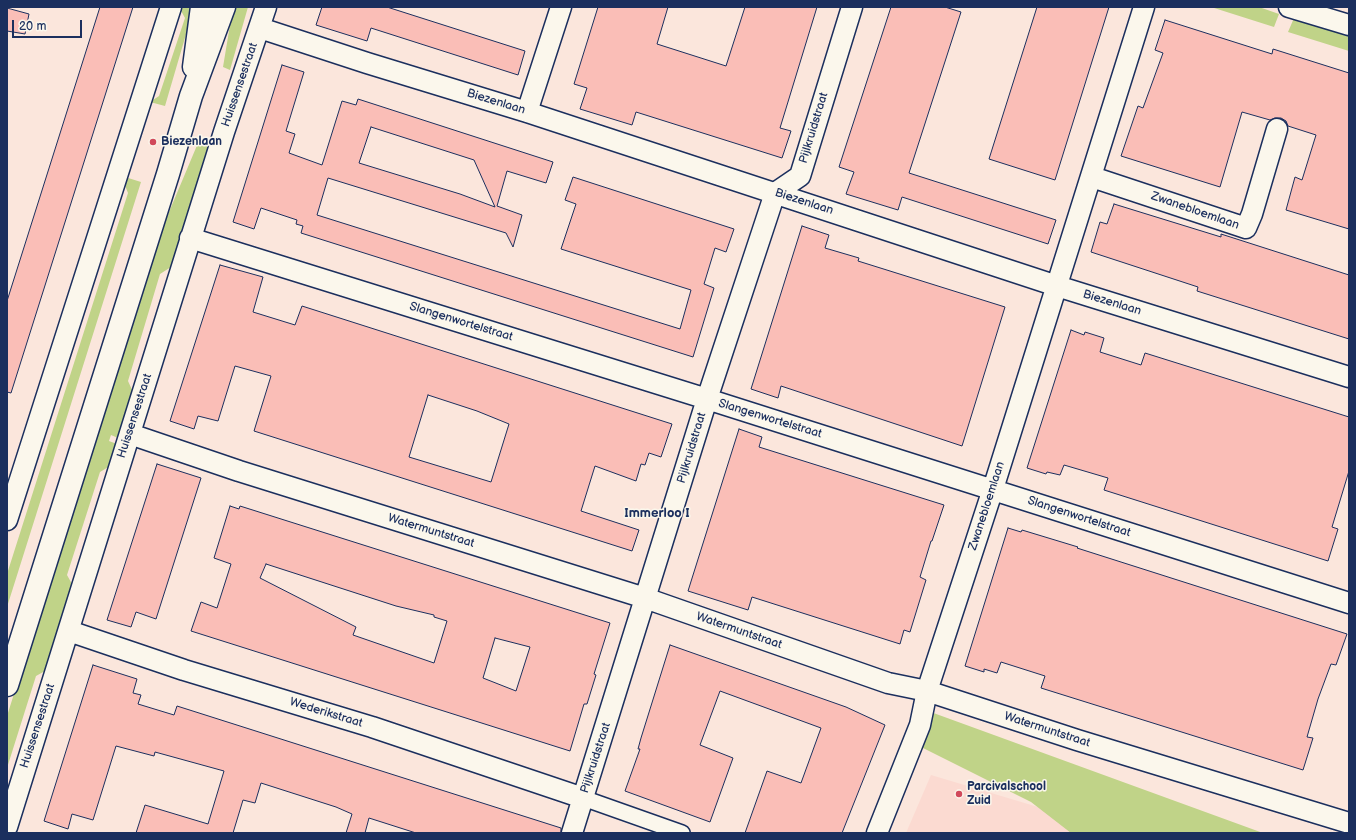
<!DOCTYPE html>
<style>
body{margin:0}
#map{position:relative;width:1356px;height:840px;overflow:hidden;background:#fbe6dc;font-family:"Balsamiq Sans",sans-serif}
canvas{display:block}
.frame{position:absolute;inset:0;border:8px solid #1b2f5e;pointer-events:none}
.scale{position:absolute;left:12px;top:20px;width:70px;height:18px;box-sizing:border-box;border:2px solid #1b2f5e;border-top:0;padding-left:5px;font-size:12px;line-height:14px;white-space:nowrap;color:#1b2f5e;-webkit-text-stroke:3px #fbf7ec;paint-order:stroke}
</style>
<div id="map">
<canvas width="1356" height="840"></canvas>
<div class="frame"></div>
<div class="scale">20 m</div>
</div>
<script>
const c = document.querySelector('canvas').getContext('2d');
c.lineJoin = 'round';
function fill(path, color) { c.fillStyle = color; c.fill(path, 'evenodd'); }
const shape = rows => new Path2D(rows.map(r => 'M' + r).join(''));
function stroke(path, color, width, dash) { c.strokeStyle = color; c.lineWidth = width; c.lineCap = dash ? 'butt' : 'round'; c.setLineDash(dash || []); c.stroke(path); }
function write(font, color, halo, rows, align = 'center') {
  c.font = font + ' "Balsamiq Sans",sans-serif'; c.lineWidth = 3; c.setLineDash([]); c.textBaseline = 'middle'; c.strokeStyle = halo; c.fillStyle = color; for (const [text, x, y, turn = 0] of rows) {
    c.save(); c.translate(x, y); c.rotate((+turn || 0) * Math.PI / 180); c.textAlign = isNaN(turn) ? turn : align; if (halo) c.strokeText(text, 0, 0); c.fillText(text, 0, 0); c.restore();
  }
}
fill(shape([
 [931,775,1058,813,1078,833,906,833]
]), '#fbdad1');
fill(shape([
 [179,7,194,7,165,106,150,102,159,96,185,18],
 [233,7,248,7,230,70,223,67],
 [1211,7,1259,7,1279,14,1274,27],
 [1294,18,1349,36,1349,51,1288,32],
 [198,143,211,145,171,267,160,274,128,381,133,392,118,438,111,435,109,441,117,444,110,466,100,472,67,575,72,584,45,671,36,676,7,768,7,716,156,243],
 [125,177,141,182,7,607,7,574,128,193,124,183],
 [928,711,1263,833,1071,833,1031,802,917,745]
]), '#c0d388');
const building = shape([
 [100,7,133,7,11,393,7,392,7,301,100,7],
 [322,7,387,7,525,51,518,75,371,28,367,41,316,25,322,7],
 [598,7,668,7,657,44,726,66,745,7,817,7,780,128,791,131,782,158,636,112,632,125,580,109,587,88,574,84,598,7],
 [891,7,945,7,961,12,909,173,1056,220,1048,244,902,197,898,210,846,194,854,172,839,167,891,7],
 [1037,7,1109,7,1055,180,989,159,1037,7],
 [7,8,29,14,25,34,7,31,7,8],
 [1165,20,1272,54,1273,49,1349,73,1349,229,1286,210,1295,177,1302,180,1316,135,1288,126,1286,121,1281,118,1275,118,1270,120,1242,112,1220,187,1121,156,1138,106,1143,108,1163,53,1155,50,1165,20],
 [282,65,304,72,286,131,295,134,289,153,322,165,342,101,356,105,358,99,553,162,546,183,507,171,497,206,522,215,513,247,506,233,328,178,317,215,680,329,691,290,561,249,576,204,565,200,573,177,734,229,726,252,715,248,704,284,714,288,693,357,301,233,303,226,296,224,297,220,261,208,254,229,233,222,282,65],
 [371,127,474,160,495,207,460,194,359,163,371,127],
 [1114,204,1221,237,1221,234,1349,275,1349,339,1197,291,1198,287,1091,252,1100,222,1107,224,1114,204],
 [802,226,829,235,825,248,859,258,858,261,1005,307,962,446,781,386,778,398,751,389,802,226],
 [220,265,263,277,253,312,295,325,302,306,672,424,661,457,649,453,645,465,641,464,636,481,595,466,581,511,639,530,632,551,254,431,271,376,235,366,218,421,198,416,194,429,170,421,220,265],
 [428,395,477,411,509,424,491,482,409,457,428,395],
 [1071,330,1084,335,1085,332,1104,338,1100,352,1141,365,1145,353,1349,417,1349,471,1332,527,1338,529,1328,561,1104,490,1108,478,1064,465,1060,475,1047,472,1046,474,1027,468,1071,330],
 [739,429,762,437,759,447,944,505,932,541,931,541,920,577,926,580,910,632,904,630,900,644,752,597,748,610,688,591,739,429],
 [157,464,201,478,156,619,136,612,131,627,107,620,157,464],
 [230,506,239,509,240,506,610,623,594,674,596,675,587,704,584,704,570,751,191,631,201,602,217,608,231,564,214,558,230,506],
 [266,564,396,606,434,615,434,617,447,621,434,663,353,635,356,627,260,578,266,564],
 [495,638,530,647,516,691,483,678,495,638],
 [1008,528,1021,532,1022,530,1078,547,1077,548,1347,634,1336,665,1331,664,1318,699,1307,737,1313,738,1303,770,1041,688,1045,676,1001,662,997,673,984,669,984,672,965,666,1008,528],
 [670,645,846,707,885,725,842,833,745,833,767,771,801,783,821,728,720,691,700,745,733,758,710,822,625,791,640,749,638,749,641,738,670,645],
 [93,665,137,679,133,693,141,695,138,704,174,715,177,706,561,828,561,833,416,833,369,818,365,833,346,833,352,814,336,807,261,783,255,803,243,800,233,833,136,833,145,805,208,824,224,771,155,752,154,756,116,746,93,820,72,814,68,829,44,821,93,665]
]);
fill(building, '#fabeb7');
stroke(building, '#1b2f5e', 1);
const pedestrian = shape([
 [583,798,682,833]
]);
const minor = shape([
 [1289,7,1349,25],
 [260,28,367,63,527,112,1057,286,1349,377],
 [527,112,561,7],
 [1092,177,1246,228,1252,214,1277,129],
 [190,238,707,399,1349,603],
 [130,434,239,471,645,598,888,683,927,691,1077,740,1349,823],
 [7,520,171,7],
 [69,631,184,670,372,727,583,798],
 [7,827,224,132,266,7],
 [572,833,707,399,775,193,800,176,852,7],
 [877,833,920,725,927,691,993,489,1144,7]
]);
const tertiary = shape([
 [194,67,202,7],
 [7,685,168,174,191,96,224,7]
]);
stroke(pedestrian, '#1b2f5e', 18);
stroke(minor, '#1b2f5e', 23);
stroke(tertiary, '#1b2f5e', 25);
stroke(pedestrian, '#fbf7ec', 15);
stroke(minor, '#fbf7ec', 20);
stroke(tertiary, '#fbf7ec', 22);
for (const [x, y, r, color] of [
 [153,142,4,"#d1495b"],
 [959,794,4,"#d1495b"]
]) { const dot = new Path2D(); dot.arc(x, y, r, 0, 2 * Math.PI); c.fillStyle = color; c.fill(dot); stroke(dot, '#fbf7ec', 1.5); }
write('12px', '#1b2f5e', '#fbf7ec', [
 ["Huissensestraat",240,85,-71],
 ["Biezenlaan",496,102,17],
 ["Pijlkruidstraat",814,128,-73],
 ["Biezenlaan",804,202,18],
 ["Zwanebloemlaan",1195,211,19],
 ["Biezenlaan",1112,303,17],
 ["Slangenwortelstraat",461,322,17],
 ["Huissensestraat",135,416,-72],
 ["Slangenwortelstraat",770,419,17],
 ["Pijlkruidstraat",692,448,-73],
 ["Zwanebloemlaan",987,506,-72],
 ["Slangenwortelstraat",1079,517,18],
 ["Watermuntstraat",431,531,17],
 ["Watermuntstraat",739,631,19],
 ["Wederikstraat",326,713,17],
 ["Huissensestraat",38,726,-72],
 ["Watermuntstraat",1047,730,18],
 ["Pijlkruidstraat",596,758,-72]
]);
write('bold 12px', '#1b2f5e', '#fbf7ec', [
 ["Biezenlaan",161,142],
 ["Parcivalschool",967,787],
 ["Zuid",967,801]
], 'left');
write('bold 13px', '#1b2f5e', '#fbf7ec', [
 ["Immerloo I",657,514]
]);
</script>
